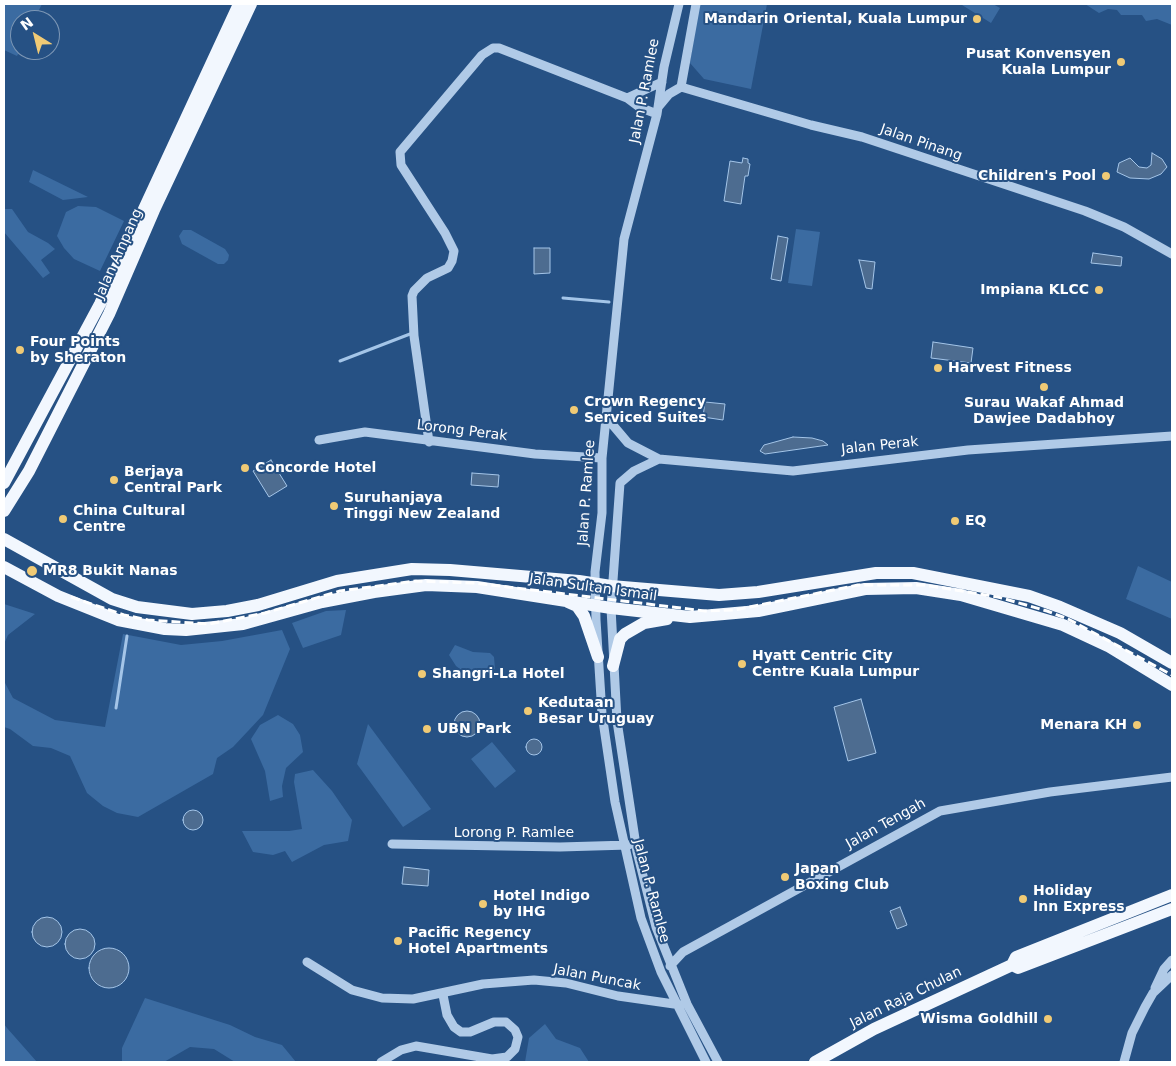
<!DOCTYPE html>
<style>
body{margin:0}
#map{position:relative;width:1176px;height:1066px;overflow:hidden;background:#265184;font-family:"DejaVu Sans",sans-serif}
canvas{display:block}
.frame{position:absolute;inset:0;border:5px solid #fff;pointer-events:none}
.north{position:absolute;left:10px;top:10px;width:50px;height:50px;box-sizing:border-box;background:#265184;border:1px solid #7d97b5;border-radius:50%;rotate:324deg;font-size:14px;font-weight:700;line-height:20px;text-align:center;color:#fff}
.north::after{content:'';display:block;margin:auto;width:18px;height:22px;background:#f0ca75;clip-path:polygon(50% 0,100% 100%,50% 72%,0 100%)}
</style>
<div id="map">
<canvas width="1176" height="1066"></canvas>
<div class="frame"></div>
<div class="north">N</div>
</div>
<script>
const c = document.querySelector('canvas').getContext('2d');
c.lineJoin = 'round';
function fill(path, color) { c.fillStyle = color; c.fill(path, 'evenodd'); }
const shape = rows => new Path2D(rows.map(r => 'M' + r).join(''));
function stroke(path, color, width, dash) { c.strokeStyle = color; c.lineWidth = width; c.lineCap = dash ? 'butt' : 'round'; c.setLineDash(dash || []); c.stroke(path); }
function write(font, color, halo, rows, align = 'center') {
  c.font = font + ' "DejaVu Sans",sans-serif'; c.lineWidth = 4; c.setLineDash([]); c.textBaseline = 'middle'; c.strokeStyle = halo; c.fillStyle = color; for (const [text, x, y, turn = 0] of rows) {
    c.save(); c.translate(x, y); c.rotate((+turn || 0) * Math.PI / 180); c.textAlign = isNaN(turn) ? turn : align; if (halo) c.strokeText(text, 0, 0); c.fillText(text, 0, 0); c.restore();
  }
}
fill(shape([
 [4,4,42,4,34,20,20,20,20,50,17,56,4,50],
 [699,4,767,4,751,89,704,79,690,63],
 [963,4,993,4,1000,8,991,23,962,5],
 [1085,4,1172,4,1172,25,1157,19,1146,21,1142,15,1121,15,1117,10,1108,9,1099,13],
 [33,170,88,197,63,200,29,182],
 [78,206,96,207,124,221,100,271,74,259,64,248,57,236,66,212],
 [4,209,12,209,28,232,48,243,55,249,41,260,50,273,43,278,4,232],
 [796,229,820,232,812,286,788,283],
 [183,230,191,230,225,249,229,255,228,260,224,264,218,264,182,244,179,236],
 [1138,566,1172,582,1172,619,1126,599],
 [4,604,35,614,8,635,4,644],
 [346,610,341,635,303,648,292,623,326,611],
 [282,630,290,649,263,715,233,747,217,758,213,774,138,817,117,813,103,806,87,793,70,756,51,748,33,746,10,729,4,727,4,681,13,698,55,720,105,727,123,634,181,645,222,641],
 [455,645,473,652,490,653,494,657,495,669,482,673,464,672,456,666,449,655],
 [278,715,293,724,300,735,303,752,286,768,282,786,283,797,270,801,265,771,251,739,260,725],
 [368,724,431,809,403,827,357,764],
 [492,742,516,771,495,788,471,759],
 [313,770,332,791,352,820,348,841,324,845,292,862,285,851,273,855,253,852,242,831,289,831,302,829,294,782,295,774],
 [145,998,230,1025,255,1037,282,1045,296,1062,235,1062,214,1049,190,1047,164,1062,122,1062,122,1048],
 [4,1024,7,1028,37,1062,4,1062],
 [545,1024,556,1039,580,1048,589,1062,525,1062,529,1038]
]), '#3b6ba1');
const water = shape([
 [1152,153,1162,159,1167,167,1161,174,1149,179,1130,178,1117,172,1119,163,1130,158,1139,167,1147,168,1151,165,1152,153],
 [743,158,748,159,748,163,750,164,748,176,745,176,741,204,724,201,730,161,742,163,743,158],
 [778,236,788,238,781,281,771,279,778,236],
 [534,248,550,248,550,273,534,274,534,248],
 [1093,253,1122,257,1121,266,1091,263,1093,253],
 [859,260,875,262,872,289,866,288,859,260],
 [933,342,973,348,971,363,931,358,933,342],
 [705,402,725,404,723,420,703,417,705,402],
 [793,437,812,438,823,441,828,445,765,454,760,451,764,445,793,437],
 [271,460,287,486,269,497,253,471,271,460],
 [472,473,499,475,498,487,471,485,472,473],
 [861,699,876,753,848,761,834,707,861,699],
 '454 724a13 13 0 1 1 26 0a13 13 0 1 1-26 0Z',
 '526 747a8 8 0 1 1 16 0a8 8 0 1 1-16 0Z',
 '183 820a10 10 0 1 1 20 0a10 10 0 1 1-20 0Z',
 [404,867,429,870,428,886,402,884,404,867],
 [900,907,907,925,897,929,890,911,900,907],
 '32 932a15 15 0 1 1 30 0a15 15 0 1 1-30 0Z',
 '65 944a15 15 0 1 1 30 0a15 15 0 1 1-30 0Z',
 '89 968a20 20 0 1 1 40 0a20 20 0 1 1-40 0Z'
]);
fill(water, '#4d6c90');
stroke(water, '#a4c5e8', 1);
stroke(shape([
 [563,298,609,302],
 [340,361,410,334],
 [116,708,127,636]
]), '#a4c5e8', 3);
stroke(shape([
 [679,4,664,67,657,114,624,239,602,458,602,513,595,572,596,620,602,714,615,802,641,918,661,972,706,1062],
 [681,87,696,4],
 [627,98,662,82],
 [659,106,669,94,681,87,811,125,862,137,1085,211,1124,227,1172,254],
 [606,417,628,443,659,459,793,471,968,450,1172,436],
 [319,440,365,432,535,454,602,458],
 [429,442,414,336,412,296,414,291,427,278,448,268,452,261,454,251,445,233,401,165,400,152,482,55,493,48,499,48,627,98,639,107,657,114],
 [659,459,634,471,620,483,611,608,617,721,637,852,656,927,687,1004,718,1062],
 [392,844,560,847,629,845],
 [307,962,352,990,382,998,413,999,483,984,534,980,566,983,618,996,681,1005],
 [670,966,683,952,940,811,1050,792,1172,777],
 [1155,988,1164,969,1172,960],
 [381,1062,401,1050,416,1046,492,1059,507,1057,515,1049,518,1037,515,1030,506,1022,494,1022,470,1032,461,1032,454,1027,447,1015,443,995],
 [1124,1062,1132,1033,1145,1007,1153,993,1172,975]
]), '#b0cae7', 9);
stroke(shape([
 [4,483,100,304,239,4],
 [4,511,29,471,109,314,154,210,251,4],
 [4,539,112,599,137,607,192,614,227,611,258,605,337,581,412,569,450,570,579,581,611,586,719,595,758,592,876,573,913,573,1029,596,1060,607,1120,633,1172,663],
 [4,567,58,596,118,620,165,629,186,630,243,624,322,602,374,592,426,585,477,587,611,608,690,617,758,611,865,589,916,588,961,595,1063,625,1108,646,1172,685],
 [568,602,577,606,584,616,598,657],
 [613,666,620,639,625,634,644,623,667,619],
 [1012,965,1018,968,1172,909],
 [815,1062,874,1029,1012,965,1016,957,1172,895]
]), '#f2f7fe', 12);
stroke(shape([
 [71,597,124,615,148,620,209,624,265,613,340,591,416,581,475,583,705,611,735,610,858,585,925,585,998,597,1047,611,1068,619,1172,675]
]), '#fff', 3, [9, 4]);
for (const [x, y, r, color] of [
 [977,19,5,"#f0ca75"],
 [1121,62,5,"#f0ca75"],
 [1106,176,5,"#f0ca75"],
 [1099,290,5,"#f0ca75"],
 [20,350,5,"#f0ca75"],
 [938,368,5,"#f0ca75"],
 [1044,387,5,"#f0ca75"],
 [574,410,5,"#f0ca75"],
 [245,468,5,"#f0ca75"],
 [114,480,5,"#f0ca75"],
 [334,506,5,"#f0ca75"],
 [63,519,5,"#f0ca75"],
 [955,521,5,"#f0ca75"],
 [32,571,6,"#f0ca75"],
 [742,664,5,"#f0ca75"],
 [422,674,5,"#f0ca75"],
 [528,711,5,"#f0ca75"],
 [1137,725,5,"#f0ca75"],
 [427,729,5,"#f0ca75"],
 [785,877,5,"#f0ca75"],
 [1023,899,5,"#f0ca75"],
 [483,904,5,"#f0ca75"],
 [398,941,5,"#f0ca75"],
 [1048,1019,5,"#f0ca75"]
]) { const dot = new Path2D(); dot.arc(x, y, r, 0, 2 * Math.PI); c.fillStyle = color; c.fill(dot); stroke(dot, '#265184', 2); }
write('bold 14px', '#fff', '#265184', [
 ["Mandarin Oriental, Kuala Lumpur",967,19,"right"],
 ["Pusat Konvensyen",1111,54,"right"],
 ["Kuala Lumpur",1111,70,"right"],
 ["Children's Pool",1096,176,"right"],
 ["Impiana KLCC",1089,290,"right"],
 ["Four Points",30,342],
 ["by Sheraton",30,358],
 ["Harvest Fitness",948,368],
 ["Crown Regency",584,402],
 ["Serviced Suites",584,418],
 ["Surau Wakaf Ahmad",1044,403,"center"],
 ["Dawjee Dadabhoy",1044,419,"center"],
 ["Concorde Hotel",255,468],
 ["Berjaya",124,472],
 ["Central Park",124,488],
 ["Suruhanjaya",344,498],
 ["Tinggi New Zealand",344,514],
 ["China Cultural",73,511],
 ["Centre",73,527],
 ["EQ",965,521],
 ["MR8 Bukit Nanas",43,571],
 ["Hyatt Centric City",752,656],
 ["Centre Kuala Lumpur",752,672],
 ["Shangri-La Hotel",432,674],
 ["Kedutaan",538,703],
 ["Besar Uruguay",538,719],
 ["Menara KH",1127,725,"right"],
 ["UBN Park",437,729],
 ["Japan",795,869],
 ["Boxing Club",795,885],
 ["Holiday",1033,891],
 ["Inn Express",1033,907],
 ["Hotel Indigo",493,896],
 ["by IHG",493,912],
 ["Pacific Regency",408,933],
 ["Hotel Apartments",408,949],
 ["Wisma Goldhill",1038,1019,"right"]
], 'left');
write('14px', '#fff', '#265184', [
 ["Jalan P. Ramlee",645,91,-79],
 ["Jalan Pinang",921,143,19],
 ["Jalan Ampang",119,254,-66],
 ["Lorong Perak",462,431,7],
 ["Jalan Perak",880,446,-6],
 ["Jalan P. Ramlee",587,493,-86],
 ["Jalan Sultan Ismail",593,588,8],
 ["Jalan Tengah",886,824,-29],
 ["Lorong P. Ramlee",514,833],
 ["Jalan P. Ramlee",651,891,75],
 ["Jalan Puncak",597,978,11],
 ["Jalan Raja Chulan",906,998,-26]
]);
</script>
